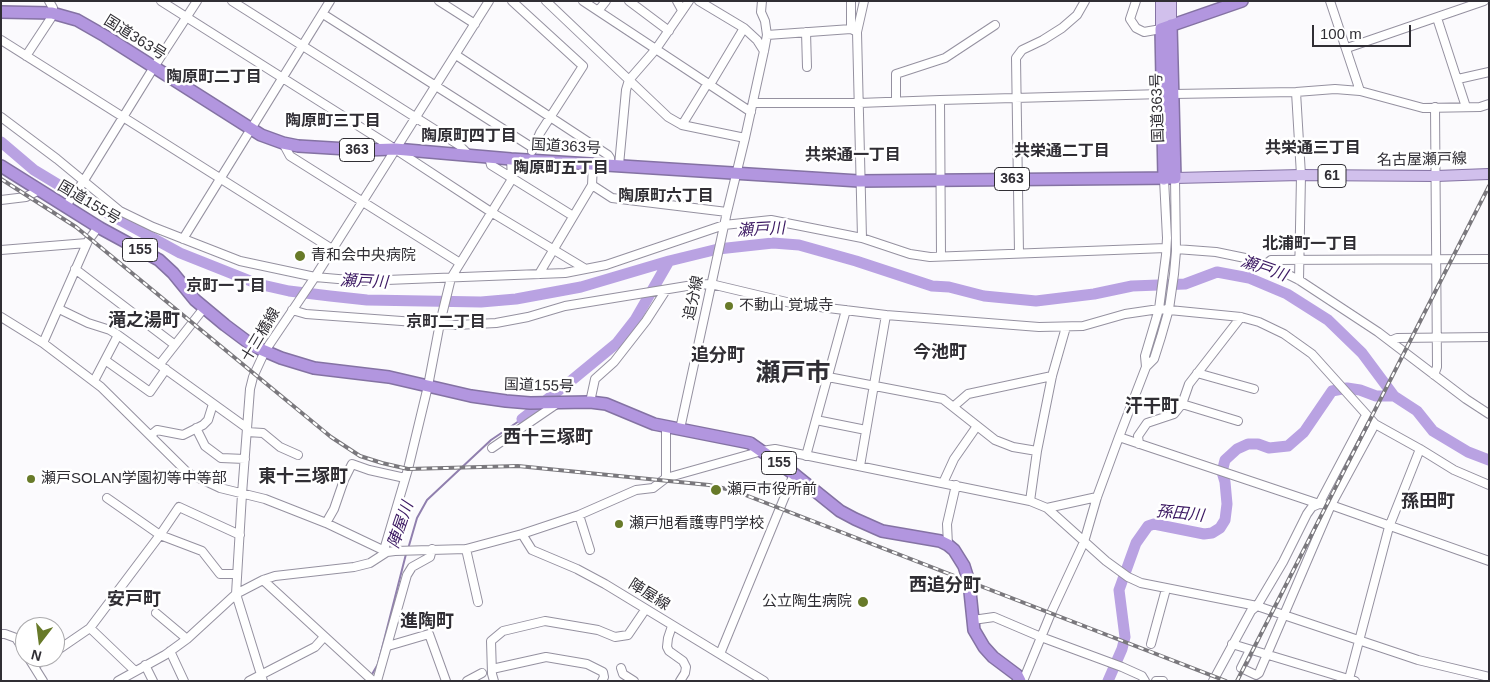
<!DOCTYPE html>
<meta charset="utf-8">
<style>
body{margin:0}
#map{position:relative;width:1490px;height:682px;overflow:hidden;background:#fbfafd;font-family:Helvetica,sans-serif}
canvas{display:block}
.frame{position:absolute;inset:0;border:2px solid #302e34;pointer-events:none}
.north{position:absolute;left:15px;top:617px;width:50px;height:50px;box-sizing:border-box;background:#fff;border:1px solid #acabae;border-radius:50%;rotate:195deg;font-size:14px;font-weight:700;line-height:20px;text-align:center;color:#302e34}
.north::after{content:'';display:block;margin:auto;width:18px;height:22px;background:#687a29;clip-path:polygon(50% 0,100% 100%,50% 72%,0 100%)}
.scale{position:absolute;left:1312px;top:25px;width:99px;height:22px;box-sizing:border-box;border:2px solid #302e34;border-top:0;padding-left:6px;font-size:15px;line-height:18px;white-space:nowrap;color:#302e34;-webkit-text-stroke:4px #fff;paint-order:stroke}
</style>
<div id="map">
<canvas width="1490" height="682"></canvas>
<div class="frame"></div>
<div class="north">N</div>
<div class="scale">100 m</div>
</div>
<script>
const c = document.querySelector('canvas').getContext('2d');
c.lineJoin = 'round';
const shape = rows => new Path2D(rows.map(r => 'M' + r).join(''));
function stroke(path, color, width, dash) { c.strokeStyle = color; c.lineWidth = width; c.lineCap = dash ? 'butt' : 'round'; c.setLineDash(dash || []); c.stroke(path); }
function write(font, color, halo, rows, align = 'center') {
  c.font = font + ' Helvetica,"Noto Sans JP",sans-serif'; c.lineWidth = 5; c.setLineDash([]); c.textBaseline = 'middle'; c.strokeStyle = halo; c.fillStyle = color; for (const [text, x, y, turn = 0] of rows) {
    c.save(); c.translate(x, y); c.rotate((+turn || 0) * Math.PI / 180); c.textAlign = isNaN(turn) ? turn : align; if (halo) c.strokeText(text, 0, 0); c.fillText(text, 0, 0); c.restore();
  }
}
stroke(shape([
 [408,549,417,518,427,500,491,440,522,419],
 [371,676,378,664,406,554]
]), '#907fae', 2);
stroke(shape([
 [1,142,34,170,87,202,180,253,258,284,289,291,330,296,367,300,481,302,516,299,581,287,669,261,718,249,773,243,799,245,856,261,932,286,949,287,984,296,1036,301,1094,294,1132,286,1185,284,1217,272,1249,278,1287,294,1328,320,1362,353,1394,396,1417,411,1433,431,1468,452,1489,460],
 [522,419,572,380,617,343,635,320,669,261],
 [1108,681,1122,649,1125,637,1119,590,1136,543,1148,526,1154,524,1204,534,1212,533,1220,528,1225,520,1227,504,1225,482,1222,472,1225,460,1237,449,1248,444,1258,444,1269,448,1288,446,1304,432,1332,391,1347,388,1360,390,1376,396,1394,396]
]), '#b9a2e2', 11);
const minor = shape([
 [161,1,395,149,491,212,584,268],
 [232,1,459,145,470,156],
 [439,1,475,24],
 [512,1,583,66,540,133,532,151],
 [546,1,668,117,682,125,706,86,711,83,744,28],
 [583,1,751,112],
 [629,1,669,31],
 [677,1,682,10],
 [699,1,744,28,757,40,764,51],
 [851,1,851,29],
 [1136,1,1130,19,1136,28,1144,32,1161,29],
 [1330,1,1360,91],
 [598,11,606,1],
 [323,14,533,148],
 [1437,18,1466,107],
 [806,32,807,67],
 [767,35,851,29,857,32],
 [1,40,332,249],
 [1347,48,1484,1],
 [456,55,608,155,610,158,611,165],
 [26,56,51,18,53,8,49,1],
 [1458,79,1489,72],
 [1296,92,1301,175,1299,280],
 [1173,94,1296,92,1335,89,1360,91,1423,108,1480,107,1489,104],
 [896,101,896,74,945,58,995,25],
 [753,103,859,103,940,100],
 [1,117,57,159,120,211,153,227,240,261,315,277,361,281,565,273,606,265,724,225,771,220,862,238,910,254,930,257,1166,248],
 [682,125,745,138],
 [283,143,290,156,460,263],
 [489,157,491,165,573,216],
 [619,165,626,90,629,80,656,49,689,1],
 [592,185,612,198,727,212],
 [1,200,26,197,39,190],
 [65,207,83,182,154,67,197,1],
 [862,238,857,32,864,1],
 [183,239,330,1],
 [1176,249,1216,252,1250,259,1273,267,1299,280,1378,332,1466,399,1489,414],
 [1,250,87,243],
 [1019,253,1016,58,1022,50,1043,40,1062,28,1077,15,1085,1],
 [941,256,940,100,1163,94],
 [1266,264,1271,260,1489,259],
 [75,269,175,345],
 [539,274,592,185,593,164],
 [59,309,88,323,110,330,118,335,247,428],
 [292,310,306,314,456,325,496,323,528,317,565,306,693,285,711,284,795,304,886,315,1039,327,1083,326,1125,314,1159,309,1241,317,1259,322,1284,334,1312,354,1375,424,1420,449,1454,470,1489,485],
 [1,317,43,343,101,387,188,473,220,488,265,499,326,523,387,552],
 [1390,341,1397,338,1489,337],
 [43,343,88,241,96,230,100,228],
 [105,360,150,392,166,369],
 [160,364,204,308],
 [1146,367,1145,356,1159,309,1166,255,1167,238,1164,179],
 [1197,373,1254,389],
 [1434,375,1437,367,1435,107],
 [828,377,943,399,995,440,1013,447,1037,451],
 [94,381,118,335],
 [590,402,595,379,614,362,646,321,666,290],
 [1182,404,1238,421],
 [953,407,968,394,1052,376],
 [816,420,866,430],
 [666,426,666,478],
 [196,428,205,446,221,458,245,459],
 [680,429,727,212,745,138,764,51,767,35,765,21,761,12,762,1],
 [247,432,263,433,280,447,298,455],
 [151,435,157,430,183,435,203,425,208,420,213,404],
 [1119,437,1319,504,1331,505,1489,561],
 [1139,444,1138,436,1147,423,1174,414,1182,404,1189,384,1241,317],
 [492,448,558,403],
 [806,456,846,310],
 [860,466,886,315],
 [943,483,954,459,977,426],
 [107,498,160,535,202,551,220,574,237,574],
 [1030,501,1037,451,1052,376,1066,327],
 [1047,508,1097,497],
 [579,515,590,550],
 [326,523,334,509,344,480,352,464,369,470,405,478],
 [522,534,532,550,577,569,605,584,764,681],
 [948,545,947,524,956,485],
 [466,549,478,602],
 [384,550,408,469,428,386,440,323,451,278,512,179,511,159],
 [263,580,373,681],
 [156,613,187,639],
 [973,620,994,617,1041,637,1122,667,1142,676,1145,681],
 [672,626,668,638,667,647,669,651,683,661,686,667,685,673,680,681],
 [90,628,135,671],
 [1,634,5,634,16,638,25,652],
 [1151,644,1166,589],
 [1232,644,1355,681],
 [388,646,429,634,446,681],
 [1250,650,1241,668,1256,675,1259,673,1331,505,1375,424],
 [170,651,184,681],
 [55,652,90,628,160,535,179,507,240,535],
 [720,654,794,474],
 [28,657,43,681],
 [145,665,153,681],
 [34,666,48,657],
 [621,668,623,674,634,681],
 [492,669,546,657,587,664,603,672,604,677,602,681],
 [1349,679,1389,527,1420,449],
 [118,681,165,655,187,639,236,594,263,580,275,576,354,567,370,563,387,552,395,551,466,549,522,534,579,515,636,490,653,488,666,478,762,451,775,449,1030,501,1047,508,1106,561,1128,577,1141,583,1257,606,1418,660,1489,677],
 [249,681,315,647,324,637],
 [263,681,236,594,242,494,250,389,253,377,265,351,315,277,489,1],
 [377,681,407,575,412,567,430,557,432,549],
 [467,681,482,673],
 [494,681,492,674,491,641,503,631,545,621,598,630,615,637,628,635,645,610],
 [1023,681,1051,613,1084,542,1097,497,1119,437,1146,367,1154,359,1161,337,1169,309,1174,274,1176,251,1175,178],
 [1156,681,1163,681],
 [1213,681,1251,611,1257,606,1283,562,1307,514,1312,507,1319,504,1366,415]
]);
const major = shape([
 [1161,1,1161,29],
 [1171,1,1171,25],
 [1175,178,1301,175,1436,176,1489,174]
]);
const highway = shape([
 [1,12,52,13,77,20,105,36,261,135,283,143,298,146,364,150,395,149,511,159,859,181,1175,178,1171,25],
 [1,166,100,228,159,260,173,273,195,300,225,325,253,346,281,358,314,368,389,377,471,396,506,401,530,403,590,402,606,404,654,424,750,443,794,474,840,511,855,519,882,531,940,541,948,545,954,550,964,566,969,582,974,630,984,647,993,657,1017,675,1020,681],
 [1164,179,1161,29,1242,1]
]);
stroke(minor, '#9591a0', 10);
stroke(major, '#8472a3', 12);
stroke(highway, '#8472a3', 14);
stroke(minor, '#fff', 8);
stroke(major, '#d1c0ec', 10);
stroke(highway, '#b296df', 11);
const rail = shape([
 [1,179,76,227,331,437,360,456,382,463,408,469,518,466,709,485,735,491,1226,681],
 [1237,681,1489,186]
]);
stroke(rail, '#7a787d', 4);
stroke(rail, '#fff', 2, [5.5]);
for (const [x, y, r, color] of [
 [300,256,6,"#687a29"],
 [729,306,5,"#687a29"],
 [31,479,5,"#687a29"],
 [716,490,6,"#687a29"],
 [619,524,5,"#687a29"],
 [863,602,6,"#687a29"]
]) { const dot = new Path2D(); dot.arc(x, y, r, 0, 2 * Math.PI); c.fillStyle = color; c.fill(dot); stroke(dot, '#fff', 2); }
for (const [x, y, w] of [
 [357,150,35],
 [1332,176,28],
 [1012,179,35],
 [140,250,35],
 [779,463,35]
]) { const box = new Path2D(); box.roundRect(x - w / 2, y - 11.5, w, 23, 4); c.fillStyle = '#fff'; c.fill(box); stroke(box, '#302e34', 1); }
write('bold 14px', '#302e34', null, [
 ["363",357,150],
 ["61",1332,176],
 ["363",1012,179],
 ["155",140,250],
 ["155",779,463]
]);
write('15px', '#302e34', '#fff', [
 ["国道363号",135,38,32],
 ["国道363号",1158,108,-92],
 ["国道363号",566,147,3],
 ["名古屋瀬戸線",1422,160,-1],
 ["国道155号",89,203,31],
 ["追分線",694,298,-78],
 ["十三橋線",261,335,-59],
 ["国道155号",539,386,2],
 ["陣屋線",649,595,32]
]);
write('15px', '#302e34', '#fff', [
 ["青和会中央病院",311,256],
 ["不動山 覚城寺",739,306],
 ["瀬戸SOLAN学園初等中等部",41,479],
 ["瀬戸市役所前",727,490],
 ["瀬戸旭看護専門学校",629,524],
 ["公立陶生病院",852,602,"right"]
], 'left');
write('bold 16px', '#302e34', '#fff', [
 ["陶原町二丁目",214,78],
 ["陶原町三丁目",333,122],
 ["陶原町四丁目",469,137],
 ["共栄通三丁目",1313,149],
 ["共栄通二丁目",1062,152],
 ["共栄通一丁目",853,156],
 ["陶原町五丁目",561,169],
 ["陶原町六丁目",666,197],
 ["北浦町一丁目",1310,245],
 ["京町一丁目",226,287],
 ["京町二丁目",446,323]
]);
write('italic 16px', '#3b1862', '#fff', [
 ["瀬戸川",761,230,-3],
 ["瀬戸川",1264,269,19],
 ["瀬戸川",364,282,3],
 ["孫田川",1180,514,6],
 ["陣屋川",401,525,-71]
]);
write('bold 18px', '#302e34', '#fff', [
 ["滝之湯町",144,321],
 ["今池町",940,353],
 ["追分町",718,356],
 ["汗干町",1152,407],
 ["西十三塚町",548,438],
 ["東十三塚町",303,477],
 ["孫田町",1428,502],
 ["西追分町",945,586],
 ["安戸町",134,600],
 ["進陶町",427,622]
]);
write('bold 25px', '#302e34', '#fff', [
 ["瀬戸市",793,374]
]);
</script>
